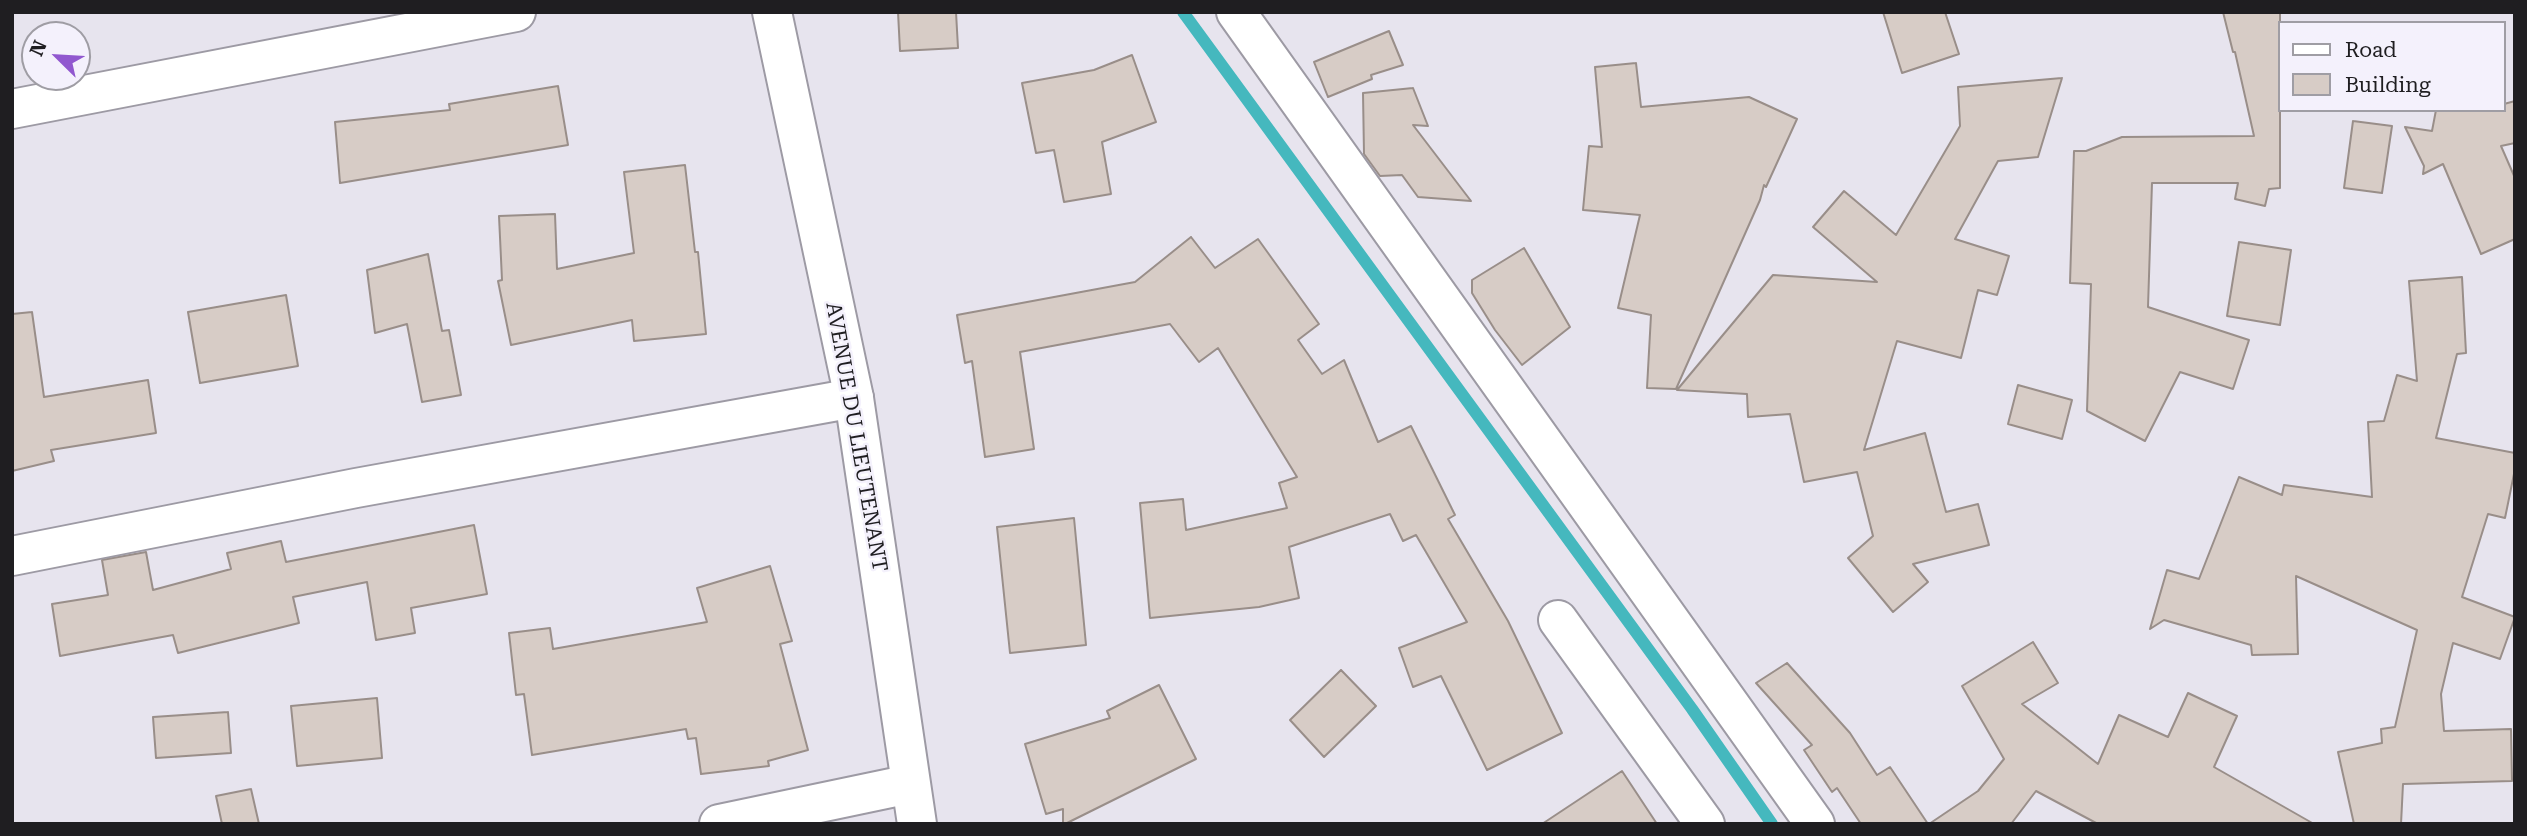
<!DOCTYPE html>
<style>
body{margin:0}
#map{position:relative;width:2527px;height:836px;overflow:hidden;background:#e7e4ee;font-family:"Roboto Serif",serif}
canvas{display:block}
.frame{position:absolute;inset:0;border:14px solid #1f1e21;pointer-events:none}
.legend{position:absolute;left:2278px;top:21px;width:228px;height:91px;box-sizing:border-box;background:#f4f1fc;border:2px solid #9f9da4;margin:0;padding:9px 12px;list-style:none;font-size:21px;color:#1f1e21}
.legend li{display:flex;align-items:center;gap:14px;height:35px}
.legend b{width:35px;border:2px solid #9f9da4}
.north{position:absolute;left:21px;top:21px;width:70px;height:70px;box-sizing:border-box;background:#f4f1fc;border:2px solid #9f9da4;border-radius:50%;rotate:294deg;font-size:19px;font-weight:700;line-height:28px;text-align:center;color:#1f1e21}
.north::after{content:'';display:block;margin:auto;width:24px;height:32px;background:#9158cf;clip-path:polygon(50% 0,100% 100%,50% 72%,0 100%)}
</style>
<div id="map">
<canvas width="2527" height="836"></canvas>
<div class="frame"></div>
<ul class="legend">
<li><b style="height:9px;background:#fff"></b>Road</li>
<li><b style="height:19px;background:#d7ccc6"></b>Building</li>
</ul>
<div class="north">N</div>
</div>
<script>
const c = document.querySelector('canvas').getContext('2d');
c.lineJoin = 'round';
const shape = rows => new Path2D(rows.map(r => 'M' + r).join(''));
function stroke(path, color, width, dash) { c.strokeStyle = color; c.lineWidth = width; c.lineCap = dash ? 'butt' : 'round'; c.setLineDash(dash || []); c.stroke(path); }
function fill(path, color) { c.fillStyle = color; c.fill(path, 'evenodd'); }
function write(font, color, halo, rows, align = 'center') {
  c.font = font + ' "Roboto Serif",serif'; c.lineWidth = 5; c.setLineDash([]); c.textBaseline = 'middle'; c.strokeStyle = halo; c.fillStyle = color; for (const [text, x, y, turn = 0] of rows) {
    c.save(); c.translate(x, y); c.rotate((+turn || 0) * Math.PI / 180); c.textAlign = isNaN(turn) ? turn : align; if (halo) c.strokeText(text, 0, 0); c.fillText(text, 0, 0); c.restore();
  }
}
stroke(shape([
 [1183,12,1692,709,1772,824]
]), '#45b8be', 12);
const building = shape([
 [898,12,956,12,958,48,900,51,898,12],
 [1883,12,1945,12,1959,54,1902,73,1883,12],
 [2223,12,2280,12,2280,188,2269,189,2265,206,2235,199,2238,183,2152,183,2148,307,2249,340,2233,389,2180,372,2145,441,2087,411,2091,284,2070,283,2074,151,2086,151,2122,137,2254,136,2235,52,2233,52,2223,12],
 [1389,31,1403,65,1371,75,1372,79,1328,97,1314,62,1389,31],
 [1132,55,1156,122,1102,142,1111,194,1064,202,1054,150,1036,153,1022,83,1094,70,1132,55],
 [1636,63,1641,107,1749,97,1797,119,1766,187,1764,185,1760,200,1676,389,1647,388,1651,315,1618,308,1640,215,1583,210,1589,146,1602,147,1595,67,1636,63],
 [2062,78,2038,157,1998,161,1955,239,2009,256,1997,295,1978,290,1961,358,1897,341,1864,450,1925,433,1946,512,1978,504,1989,545,1913,564,1928,582,1893,612,1848,558,1873,536,1857,472,1804,482,1790,414,1748,417,1747,394,1677,390,1773,275,1877,282,1813,227,1844,191,1896,235,1960,126,1958,87,2062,78],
 [558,86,568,145,340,183,335,122,450,110,449,104,558,86],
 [1413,88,1428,126,1413,125,1471,201,1418,197,1402,175,1380,176,1364,154,1363,93,1413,88],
 [2515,101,2515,143,2501,146,2515,178,2515,239,2481,254,2443,164,2423,174,2424,166,2405,127,2432,131,2436,110,2504,110,2504,104,2515,101],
 [2353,121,2392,126,2382,193,2344,188,2353,121],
 [685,165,695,252,698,252,706,334,634,341,632,320,511,345,498,281,502,280,499,216,555,214,557,269,634,253,624,172,685,165],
 [1191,237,1215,268,1258,239,1319,324,1298,340,1322,374,1344,360,1378,442,1411,426,1455,515,1448,519,1508,621,1562,733,1487,770,1441,676,1413,687,1399,648,1467,622,1416,535,1403,541,1390,514,1289,547,1299,598,1259,607,1150,618,1140,503,1183,499,1186,530,1287,508,1279,483,1297,477,1218,348,1199,362,1170,324,1020,352,1034,449,985,457,972,361,965,363,957,315,1135,282,1191,237],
 [2239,242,2291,250,2280,325,2227,316,2239,242],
 [1524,248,1570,327,1522,365,1495,330,1472,293,1472,280,1524,248],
 [428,254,442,331,449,330,461,395,422,402,407,324,375,333,367,270,428,254],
 [2462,277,2466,353,2457,354,2436,438,2515,453,2515,469,2505,518,2488,514,2462,597,2515,617,2500,659,2453,643,2441,694,2444,731,2511,729,2512,781,2403,784,2401,824,2354,824,2338,752,2382,743,2381,729,2395,727,2417,630,2296,576,2298,654,2252,655,2251,645,2164,620,2150,629,2167,570,2199,579,2239,477,2282,495,2284,485,2372,497,2368,422,2384,421,2397,375,2417,381,2409,281,2462,277],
 [286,295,298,366,200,383,188,312,286,295],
 [32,312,44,397,148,380,156,433,51,450,54,461,12,471,12,314,32,312],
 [2018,385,2072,400,2062,439,2008,424,2018,385],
 [1074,518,1086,645,1010,653,997,527,1074,518],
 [474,525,487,594,411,608,415,633,376,640,367,582,293,597,299,623,178,653,173,635,60,656,52,604,108,595,102,560,146,552,153,590,231,569,227,553,281,541,286,562,474,525],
 [770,566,792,641,780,644,808,750,768,761,769,766,701,774,696,738,688,739,686,729,532,755,524,694,516,695,509,633,550,628,553,649,707,622,697,588,770,566],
 [2033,642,2058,683,2022,704,2098,764,2119,715,2168,737,2188,693,2237,716,2214,767,2314,824,2098,824,2036,791,2011,824,1929,824,1978,791,2004,759,1962,686,2033,642],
 [1787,663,1850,733,1877,775,1890,767,1928,824,1861,824,1837,788,1832,792,1804,750,1812,745,1756,683,1787,663],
 [1341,670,1376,706,1324,757,1290,720,1341,670],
 [1159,685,1196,759,1065,824,1063,824,1063,809,1046,814,1025,744,1110,718,1107,711,1159,685],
 [377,698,382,758,297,766,291,706,377,698],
 [228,712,231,753,156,758,153,717,228,712],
 [1622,771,1657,824,1542,824,1622,771],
 [251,789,259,824,222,824,216,796,251,789]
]);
fill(building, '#d7ccc6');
stroke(building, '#998e89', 2);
const minor = shape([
 [1236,12,1815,824],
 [12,109,516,12],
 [12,556,356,488,854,398],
 [1558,620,1705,824],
 [719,824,910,784]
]);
const major = shape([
 [772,12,854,398,917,824]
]);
stroke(minor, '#9d9aa4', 42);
stroke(major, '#9d9aa4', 42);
stroke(minor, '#fff', 38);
stroke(major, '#fff', 38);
write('21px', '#1f1e21', '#f4f1fc', [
 ["AVENUE DU LIEUTENANT",856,437,80]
]);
</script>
